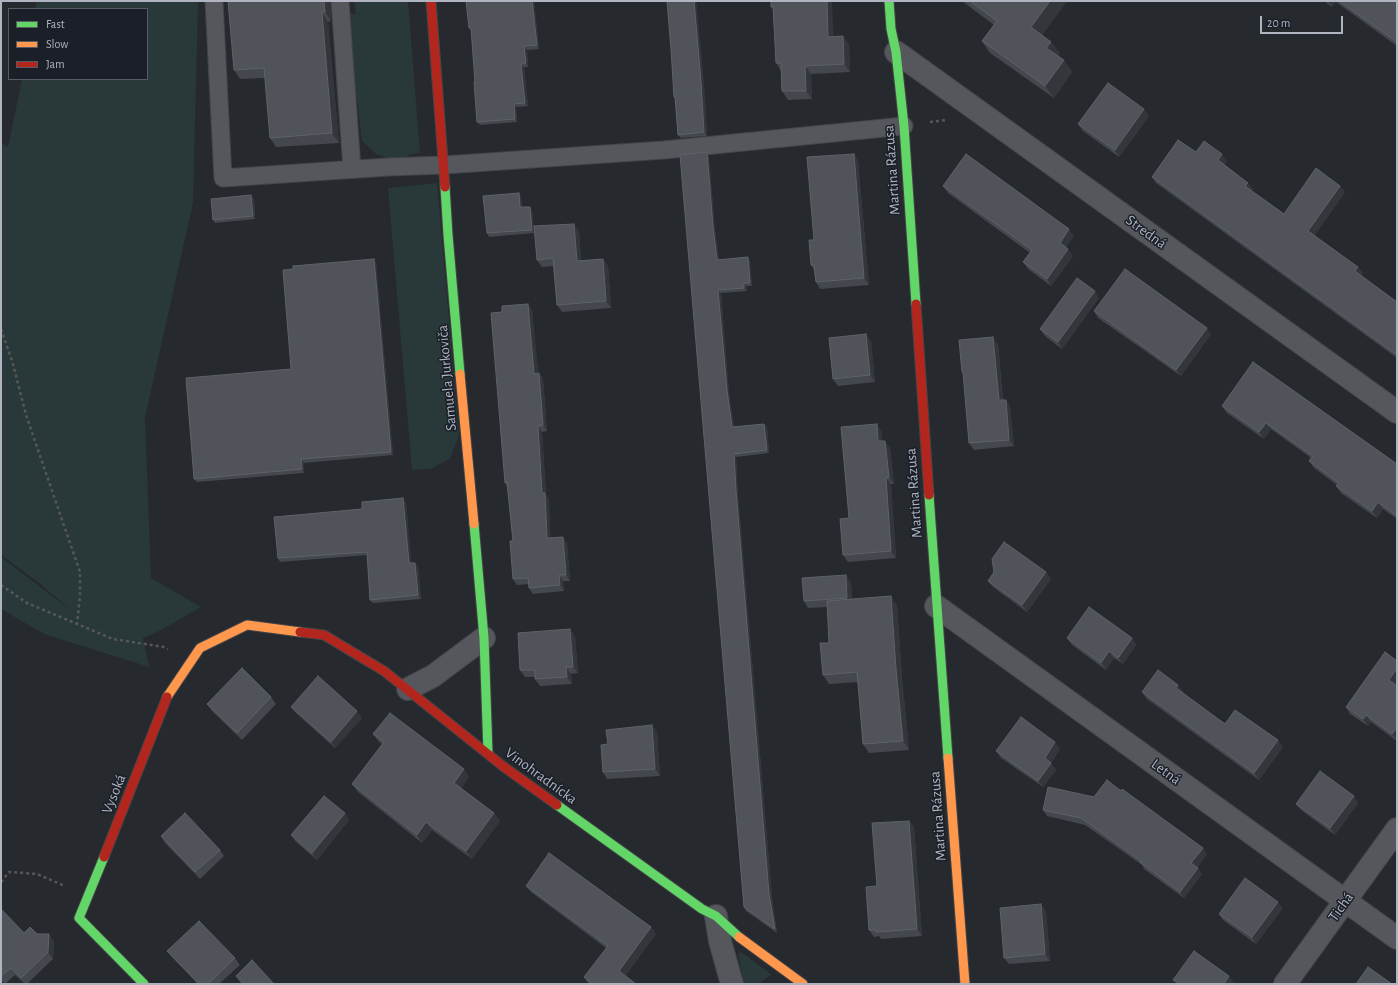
<!DOCTYPE html>
<meta charset="utf-8">
<style>
body{margin:0}
#map{position:relative;width:1398px;height:985px;overflow:hidden;background:#26292e;font-family:"Alegreya Sans",sans-serif}
canvas{display:block}
.frame{position:absolute;inset:0;border:2px solid #afb4c0;pointer-events:none}
.legend{position:absolute;left:8px;top:8px;width:140px;height:72px;box-sizing:border-box;background:#1a1f28;border:1px solid #565b65;margin:0;padding:5px 7px;list-style:none;font-size:12px;color:#afb4c0}
.legend li{display:flex;align-items:center;gap:8px;height:20px}
.legend b{width:20px;border:1px solid #565b65}
.scale{position:absolute;left:1260px;top:16px;width:83px;height:18px;box-sizing:border-box;border:2px solid #afb4c0;border-top:0;padding-left:5px;font-size:12px;line-height:14px;white-space:nowrap;color:#afb4c0;-webkit-text-stroke:3px #1a1f28;paint-order:stroke}
</style>
<div id="map">
<canvas width="1398" height="985"></canvas>
<div class="frame"></div>
<ul class="legend">
<li><b style="height:5px;background:#63d668"></b>Fast</li>
<li><b style="height:5px;background:#ff974d"></b>Slow</li>
<li><b style="height:5px;background:#b3261e"></b>Jam</li>
</ul>
<div class="scale">20 m</div>
</div>
<script>
const c = document.querySelector('canvas').getContext('2d');
c.lineJoin = 'round';
function fill(path, color) { c.fillStyle = color; c.fill(path, 'evenodd'); }
const shape = rows => new Path2D(rows.map(r => 'M' + r).join(''));
function stroke(path, color, width, dash) { c.strokeStyle = color; c.lineWidth = width; c.lineCap = dash ? 'butt' : 'round'; c.setLineDash(dash || []); c.stroke(path); }
function write(font, color, halo, rows, align = 'center') {
  c.font = font + ' "Alegreya Sans",sans-serif'; c.lineWidth = 3; c.setLineDash([]); c.textBaseline = 'middle'; c.strokeStyle = halo; c.fillStyle = color; for (const [text, x, y, turn = 0] of rows) {
    c.save(); c.translate(x, y); c.rotate((+turn || 0) * Math.PI / 180); c.textAlign = isNaN(turn) ? turn : align; if (halo) c.strokeText(text, 0, 0); c.fillText(text, 0, 0); c.restore();
  }
}
fill(shape([
 [37,1,198,1,193,203,145,417,151,578,201,607,161,630,143,638,149,667,44,634,1,609,1,557,73,612,39,583,1,555,1,143,8,147,22,79,147,79,147,9,35,9],
 [354,1,408,1,420,153,408,155,408,157,391,159,376,154,362,141,357,98,351,98,345,14,356,14],
 [437,183,459,435,450,459,430,469,412,470,388,188],
 [741,952,772,975,763,980,759,984,744,984,738,953]
]), '#293838');
const lane = shape([
 [214,1,223,178,388,167,444,165,664,150,904,126],
 [340,1,352,169]
]);
const street = shape([
 [896,52,1397,412],
 [936,606,1397,938],
 [408,689,433,676,484,638],
 [716,916,720,941,732,984],
 [1285,984,1397,829]
]);
const fast = shape([
 [889,1,891,29,896,52,904,126,916,304],
 [445,187,448,235,460,374],
 [929,495,948,758],
 [474,524,484,638,488,753],
 [557,805,702,909,716,916,739,937],
 [104,857,79,918,144,984]
]);
const slow = shape([
 [460,374,474,524],
 [167,697,200,648,247,625,300,632],
 [948,758,965,984],
 [739,937,803,984]
]);
const jam = shape([
 [431,1,445,187],
 [916,304,929,495],
 [300,632,324,635,384,671,504,767,557,805],
 [104,857,167,697]
]);
stroke(lane, '#434549', 19);
stroke(street, '#434549', 24);
stroke(fast, '#434549', 11);
stroke(slow, '#434549', 11);
stroke(jam, '#434549', 11);
stroke(shape([
 [930,122,947,120],
 [1,329,13,364,26,415,80,572,80,596,77,624],
 [1,585,27,603,113,639,164,647,168,649],
 [1,882,9,872,37,874,65,886]
]), '#55575b', 2.5, [3, 3]);
stroke(lane, '#55575d', 17);
stroke(street, '#55575d', 22);
stroke(fast, '#63d668', 9);
stroke(slow, '#ff974d', 9);
stroke(jam, '#b3261e', 9);
fill(shape([
 [330,1,331,21,328,22,339,143,276,147,270,138,265,78,240,79,234,70],
 [466,1,534,1,539,49,527,50,528,67,524,67,528,106,516,107,517,122,480,125,477,122,472,32,469,28],
 [667,1,696,1,704,85,707,136,681,138,678,135,675,99,674,97,671,49],
 [771,1,834,37,849,44,850,72,811,74,812,99,788,100,782,91,781,71,776,63,773,9,771,7],
 [962,1,1067,1,1042,35,1060,53,1058,56,1064,60,1072,72,1054,98,990,53,982,41,994,25],
 [1324,1,1397,1,1397,46,1336,2,1332,7],
 [1149,116,1119,157,1083,131,1078,124],
 [1196,152,1227,161,1224,165,1248,183,1253,189,1251,191,1284,214,1340,186,1345,192,1314,236,1358,267,1363,273,1361,276,1397,302,1397,358,1156,183,1152,177],
 [854,154,858,161,869,285,820,289,816,282,814,270,811,265,814,240],
 [709,156,715,230,719,260,750,261,752,286,747,286,747,291,721,293,729,394,734,427,764,424,767,427,769,453,736,457,738,495,772,897,777,933,746,911,744,907],
 [943,186,1074,236,1066,247,1068,249,1073,256,1051,286,1028,269,1023,262,1030,253,948,193],
 [519,193,521,197,522,207,532,210,534,233,489,237,487,233],
 [254,198,255,219,215,223,213,220],
 [579,231,581,261,603,259,608,266,611,308,562,312,557,305,553,266,542,267,537,260],
 [376,262,393,455,304,463,304,473,197,482,194,479,291,369],
 [1099,298,1062,349,1045,336,1040,329],
 [528,304,532,310,538,373,539,373,543,379,547,431,542,432,546,495,549,499,550,538,567,543,570,581,563,581,564,591,533,594,529,588,529,584,517,585,513,579,513,541,507,486,505,483,502,312],
 [1094,311,1211,334,1181,376,1098,318],
 [871,341,875,382,838,386,833,379],
 [998,344,1003,400,1006,400,1010,407,1014,446,974,450,969,443,963,374,962,372],
 [1222,406,1397,464,1397,519,1383,509,1377,518,1341,493,1336,486,1337,485,1314,468,1309,461,1311,458,1271,429,1264,439,1227,413],
 [881,430,882,441,890,448,894,484,891,484,896,558,848,562,843,555,849,518],
 [406,502,411,563,418,566,421,599,373,603,370,600,367,555,280,562,278,558,362,509],
 [994,572,1046,572,1051,579,1027,612,993,587,988,581],
 [851,582,852,599,897,605,902,678,909,750,869,753,863,744,858,682,829,684,823,675,829,643,828,607,808,608,804,601],
 [575,636,578,673,571,674,572,684,540,686,535,679,535,677,525,677,520,670],
 [1067,638,1132,638,1136,645,1123,664,1114,658,1106,670,1072,645],
 [1178,685,1183,692,1182,692,1225,724,1283,747,1259,780,1147,699,1142,692],
 [1395,685,1397,686,1397,741,1371,722,1368,726,1350,714,1346,707],
 [271,697,276,704,242,740,212,711,207,704],
 [291,707,362,718,335,748,296,713],
 [652,725,657,732,660,776,607,779,603,772,608,744],
 [373,734,469,777,461,788,494,813,500,821,472,859,432,830,422,843,358,792,352,784,382,744,379,742],
 [1060,749,1051,763,1056,770,1043,787,1001,758,996,751],
 [1354,796,1358,803,1335,835,1301,810,1296,804],
 [1094,797,1207,854,1197,868,1202,874,1184,898,1144,869,1142,865,1085,825,1047,816,1043,810],
 [345,813,349,820,317,860,296,842,291,835],
 [909,821,914,827,922,936,881,939,879,936,874,937,869,930],
 [161,836,220,850,224,856,200,879,165,843],
 [526,886,651,927,656,934,625,976,636,984,589,984,584,977,606,948,531,892],
 [1283,908,1256,944,1223,920,1219,914],
 [1,909,24,933,37,934,54,941,53,959,27,984,25,984,15,975,5,984,1,980],
 [1046,911,1050,961,1009,964,1004,958],
 [167,951,235,958,240,965,219,984,198,984,172,957],
 [236,976,274,984,242,984]
]), '#44474d');
fill(shape([
 [324,1,330,1,331,21,325,12],
 [532,1,534,1,539,49,537,45],
 [694,1,696,1,704,85,707,136,704,132],
 [827,1,832,1,834,45,828,37],
 [1050,1,1067,1,1039,39,1031,27],
 [1328,1,1335,1,1336,2,1332,7],
 [322,12,328,22,339,143,332,133],
 [843,36,849,44,850,72,844,64],
 [1051,42,1060,53,1055,60,1046,48],
 [524,46,527,50,528,67,526,63],
 [1064,60,1072,72,1054,98,1045,86],
 [521,64,524,67,528,106,525,103],
 [805,66,811,74,812,99,806,91],
 [514,104,516,107,517,122,515,119],
 [1144,109,1149,116,1119,157,1115,150],
 [707,152,709,156,715,230,719,263,717,260,713,227],
 [854,154,858,161,869,285,864,278],
 [1222,154,1227,161,1223,167,1218,160],
 [1248,183,1253,189,1250,193,1245,186],
 [1340,186,1345,192,1313,238,1308,231],
 [519,193,521,197,522,210,520,207],
 [251,195,254,198,255,219,253,216],
 [530,207,532,210,534,233,532,230],
 [574,224,579,231,582,268,577,261],
 [1069,229,1074,236,1064,250,1060,243],
 [1068,249,1073,256,1051,286,1047,279],
 [748,257,750,261,752,286,750,283],
 [374,259,376,262,393,455,391,452],
 [603,259,608,266,611,308,606,301],
 [1358,267,1363,273,1359,278,1355,271],
 [744,283,747,286,747,291,744,288],
 [718,290,721,293,729,394,734,430,732,427,727,390],
 [1095,291,1099,298,1062,349,1058,342],
 [528,304,532,310,539,380,534,374],
 [1207,328,1211,334,1181,376,1176,370],
 [866,334,871,341,875,382,870,375],
 [993,337,998,344,1003,407,999,400],
 [539,373,543,379,547,431,543,425],
 [1006,400,1010,407,1014,446,1009,440],
 [1266,423,1271,429,1264,439,1259,432],
 [764,424,767,427,769,453,767,450],
 [877,424,881,430,883,448,878,441],
 [538,426,542,432,546,495,549,499,551,544,547,538,542,493],
 [885,441,890,448,894,484,889,477],
 [734,454,736,457,738,495,772,897,777,933,775,929,769,894,736,491],
 [301,459,304,463,304,473,302,469],
 [886,478,891,484,896,558,891,551],
 [403,498,406,502,412,567,409,563],
 [1378,502,1383,509,1377,518,1372,511],
 [563,537,567,543,570,581,566,575],
 [415,563,418,566,421,599,418,595],
 [1046,572,1051,579,1027,612,1022,605],
 [559,575,563,581,564,591,560,585],
 [846,575,851,582,852,605,847,598],
 [891,596,897,605,902,678,909,750,903,741,896,669],
 [570,629,575,636,578,673,573,667],
 [1132,638,1136,645,1123,664,1118,658],
 [1109,651,1114,658,1106,670,1101,663],
 [566,667,571,674,572,684,567,677],
 [1397,668,1397,682,1394,687,1389,680],
 [1178,685,1183,692,1181,694,1176,688],
 [357,711,362,718,335,748,331,742],
 [1366,715,1371,722,1368,726,1363,719],
 [652,725,657,732,660,776,655,769],
 [1397,728,1397,740,1392,734],
 [1278,740,1283,747,1259,780,1254,773],
 [1055,742,1060,749,1049,765,1045,758],
 [1051,763,1056,770,1043,787,1038,781],
 [464,769,469,777,460,791,454,783],
 [1354,796,1358,803,1335,835,1330,828],
 [345,813,349,820,317,860,312,853],
 [494,813,500,821,472,859,466,851],
 [909,821,914,827,922,936,917,929],
 [426,822,432,830,422,843,417,835],
 [1203,848,1207,854,1196,869,1191,863],
 [1198,868,1202,874,1184,898,1180,892],
 [1278,902,1283,908,1256,944,1252,937],
 [1041,904,1046,911,1050,961,1045,954],
 [651,927,656,934,624,978,619,971],
 [49,934,54,941,53,959,48,952],
 [1229,976,1234,983,1233,984,1224,984]
]), '#33363b');
const building = shape([
 [228,1,324,1,325,12,322,12,332,133,270,138,264,68,234,70,228,1],
 [466,1,532,1,537,45,524,46,526,63,521,64,525,103,514,104,515,119,477,122,474,82,475,82,471,28,469,28,466,1],
 [667,1,694,1,701,82,704,132,678,135,675,97,674,97,671,49,667,1],
 [771,1,827,1,828,37,843,36,844,64,805,66,806,91,782,91,781,63,776,63,773,6,771,7,771,1],
 [970,1,1050,1,1031,27,1051,42,1046,48,1064,60,1045,86,982,41,997,21,970,1],
 [1339,1,1397,1,1397,42,1339,1],
 [1108,83,1144,109,1115,150,1078,124,1108,83],
 [1178,140,1196,152,1204,141,1222,154,1218,160,1248,183,1245,186,1284,214,1316,168,1340,186,1308,231,1358,267,1355,271,1397,302,1397,355,1152,177,1178,140],
 [707,152,713,227,717,260,748,257,750,283,744,283,744,288,718,290,727,390,732,427,764,424,767,450,734,454,736,491,769,894,775,929,744,907,680,155,707,152],
 [854,154,864,278,816,282,814,265,811,265,809,240,814,240,807,157,854,154],
 [966,154,1069,229,1060,243,1068,249,1047,279,1023,262,1032,250,943,186,966,154],
 [519,193,520,207,530,207,532,230,487,233,483,196,519,193],
 [251,195,253,216,213,220,211,199,251,195],
 [574,224,577,261,603,259,606,301,557,305,553,258,537,260,534,226,574,224],
 [374,259,391,452,301,459,302,469,194,479,186,378,291,369,283,270,293,269,293,266,374,259],
 [1125,269,1207,328,1176,370,1094,311,1125,269],
 [1077,278,1095,291,1058,342,1040,329,1077,278],
 [528,304,534,374,539,373,543,425,538,426,542,493,545,493,547,538,563,537,566,575,559,575,560,585,529,588,528,578,513,579,510,541,513,541,507,482,505,483,491,313,502,312,502,306,528,304],
 [866,334,870,375,833,379,829,338,866,334],
 [993,337,999,400,1006,400,1009,440,969,443,963,372,962,372,959,340,993,337],
 [1253,362,1397,464,1397,516,1378,502,1372,511,1336,486,1339,483,1309,461,1313,456,1266,423,1259,432,1222,406,1253,362],
 [877,424,878,441,885,441,889,477,886,478,891,551,843,555,840,519,849,518,841,427,877,424],
 [403,498,409,563,415,563,418,595,370,600,367,552,278,558,274,517,362,509,362,502,403,498],
 [1004,542,1046,572,1022,605,988,581,994,572,992,559,1004,542],
 [846,575,847,598,804,601,802,578,846,575],
 [891,596,896,669,903,741,863,744,857,672,823,675,820,643,829,643,827,601,891,596],
 [1089,607,1132,638,1118,658,1109,651,1101,663,1067,638,1089,607],
 [570,629,573,667,566,667,567,677,535,679,535,670,520,670,518,633,570,629],
 [1385,652,1397,661,1397,668,1389,680,1397,686,1397,728,1392,734,1366,715,1363,719,1346,707,1385,652],
 [242,668,271,697,237,733,207,704,242,668],
 [1158,670,1178,685,1176,688,1225,724,1235,710,1278,740,1254,773,1142,692,1158,670],
 [318,676,357,711,331,742,291,707,318,676],
 [390,713,464,769,454,783,494,813,466,851,426,822,417,835,352,784,384,742,373,734,390,713],
 [1021,717,1055,742,1045,758,1051,763,1038,781,996,751,1021,717],
 [652,725,655,769,603,772,601,745,608,744,606,730,652,725],
 [1320,771,1354,796,1330,828,1296,804,1320,771],
 [1107,780,1121,791,1122,789,1203,848,1191,863,1198,868,1180,892,1140,862,1141,861,1081,818,1043,810,1048,787,1094,797,1107,780],
 [324,796,345,813,312,853,291,835,324,796],
 [185,813,220,850,195,872,161,836,185,813],
 [909,821,917,929,876,932,876,930,869,930,866,887,877,886,872,823,909,821],
 [549,853,651,927,619,971,636,984,592,984,584,977,608,946,526,886,549,853],
 [1245,878,1278,902,1252,937,1219,914,1245,878],
 [1041,904,1045,954,1004,958,1000,908,1041,904],
 [1,909,24,933,30,927,37,934,49,934,48,952,21,978,11,968,1,976,1,909],
 [199,921,235,958,208,984,199,984,167,951,199,921],
 [1194,951,1229,976,1224,984,1179,984,1173,980,1194,951],
 [252,960,274,984,243,984,236,976,252,960],
 [1368,967,1392,984,1356,984,1368,967]
]);
fill(building, '#505359');
stroke(building, '#5e6269', 1);
write('15px', '#afb4c0', '#1a1f28', [
 ["Martina Rázusa",892,170,-94],
 ["Stredná",1146,232,36],
 ["Samuela Jurkoviča",447,378,-95],
 ["Martina Rázusa",914,493,-94],
 ["Letná",1166,772,36],
 ["Vinohradnícka",541,776,36],
 ["Vysoká",114,794,-68],
 ["Martina Rázusa",938,816,-94],
 ["Tichá",1341,907,-54]
]);
</script>
